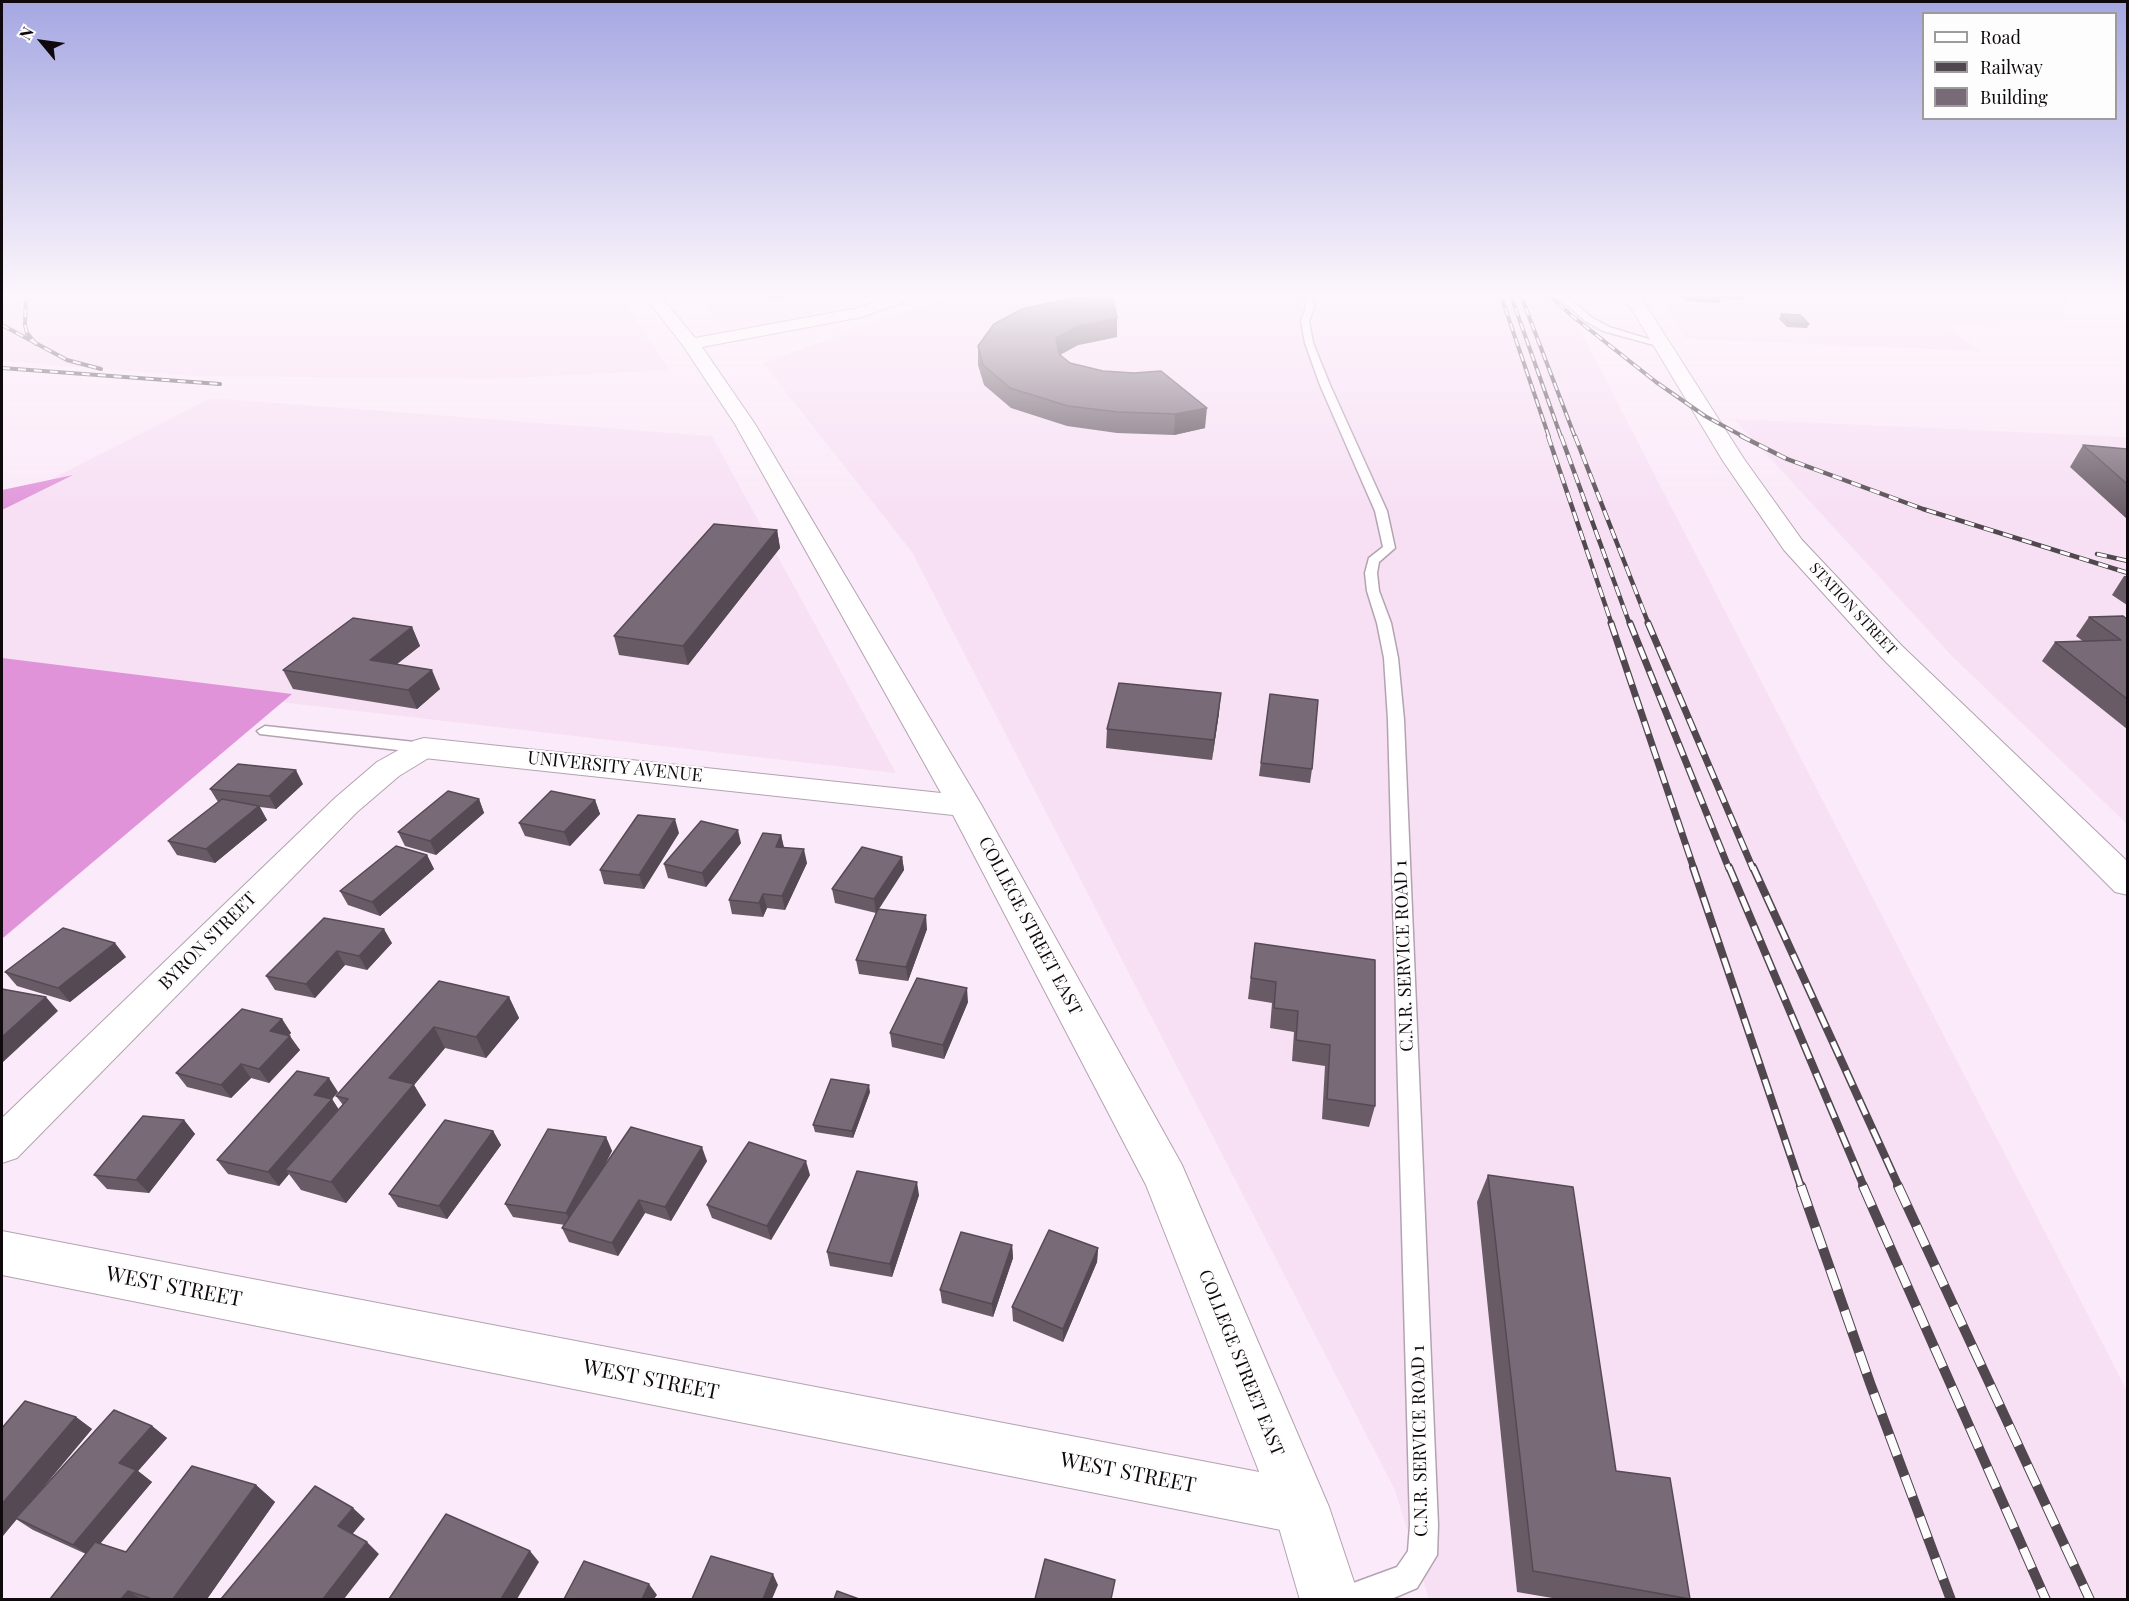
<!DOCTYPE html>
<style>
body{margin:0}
#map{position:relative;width:2129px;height:1601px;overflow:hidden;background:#fbeaf9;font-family:"Playfair Display",serif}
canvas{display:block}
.frame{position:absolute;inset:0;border:3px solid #0f090e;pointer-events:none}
.legend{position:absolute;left:1922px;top:12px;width:195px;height:108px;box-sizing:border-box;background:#fdfdfd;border:2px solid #9e9b9d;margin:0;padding:8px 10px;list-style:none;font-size:18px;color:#0f090e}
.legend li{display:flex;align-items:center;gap:12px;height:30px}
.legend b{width:30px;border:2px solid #9e9b9d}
.north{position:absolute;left:12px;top:12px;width:60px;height:60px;-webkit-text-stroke:4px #fdfdfd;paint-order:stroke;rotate:299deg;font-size:16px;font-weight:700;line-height:24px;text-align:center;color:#0f090e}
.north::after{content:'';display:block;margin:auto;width:21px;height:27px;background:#0f090e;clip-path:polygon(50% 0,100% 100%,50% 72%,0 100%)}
</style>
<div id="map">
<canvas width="2129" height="1601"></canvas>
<div class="frame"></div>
<ul class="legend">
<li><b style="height:8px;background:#fff"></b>Road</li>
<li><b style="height:8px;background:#50474f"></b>Railway</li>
<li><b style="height:16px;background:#796a77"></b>Building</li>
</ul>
<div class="north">N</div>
</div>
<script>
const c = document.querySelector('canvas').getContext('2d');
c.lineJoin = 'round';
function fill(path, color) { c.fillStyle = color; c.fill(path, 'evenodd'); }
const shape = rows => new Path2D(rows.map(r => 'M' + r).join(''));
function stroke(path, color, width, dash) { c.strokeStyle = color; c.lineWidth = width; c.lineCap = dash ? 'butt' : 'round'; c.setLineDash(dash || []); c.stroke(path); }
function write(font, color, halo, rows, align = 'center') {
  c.font = font + ' "Playfair Display",serif'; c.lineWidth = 4.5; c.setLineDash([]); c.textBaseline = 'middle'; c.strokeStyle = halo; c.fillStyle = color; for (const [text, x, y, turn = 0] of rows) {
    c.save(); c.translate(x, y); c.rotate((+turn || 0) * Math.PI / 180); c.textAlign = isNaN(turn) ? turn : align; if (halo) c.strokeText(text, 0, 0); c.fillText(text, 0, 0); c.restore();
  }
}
fill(shape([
 [2,293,618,293,670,370,494,379,193,376,2,361],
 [696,293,888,293,785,322,723,328],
 [956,293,1561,293,2127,1391,2127,1599,1429,1599,1395,1490,912,552,763,363],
 [1658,293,2068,293,2062,321,1944,325,1981,351,1686,339],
 [211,398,712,436,896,773,2,670,2,504],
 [1734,419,2127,437,2127,824,1952,656]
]), '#f7dff4');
fill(shape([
 [73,475,2,510,2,490],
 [2,658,292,694,3,938]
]), '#e093d9');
const lane = shape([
 [1303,293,1311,293,1314,307,1309,321,1313,343,1330,385,1387,511,1395,548,1379,562,1377,573,1379,591,1391,623,1398,658,1404,720,1438,1525,1437,1555,1417,1588,1389,1600,1333,1600,1337,1589,1397,1567,1408,1551,1410,1525,1388,720,1384,658,1377,623,1367,591,1365,573,1369,558,1383,547,1375,511,1320,385,1305,343,1301,321,1306,307,1303,293],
 [1554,293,1563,293,1591,317,1609,327,1665,344,1661,347,1603,331,1585,321,1554,293],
 [265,726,424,743,432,748,424,753,260,734,257,731,265,726]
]);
const street = shape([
 [424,739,435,742,439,748,435,754,399,776,357,812,17,1158,2,1163,2,1118,335,798,377,762,413,742,424,739],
 [2,1231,1301,1480,1320,1488,1328,1507,1320,1526,1301,1534,2,1275,2,1231]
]);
const secondary = shape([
 [642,293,658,293,695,338,858,308,901,293,924,293,922,296,862,317,702,347,755,424,982,806,1182,1165,1329,1507,1360,1600,1300,1600,1273,1507,1146,1185,953,815,424,758,413,755,408,748,413,741,424,738,941,793,735,424,684,347,642,293],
 [1622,293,1638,293,1744,459,1802,540,1902,646,2128,862,2128,895,2115,892,1882,658,1784,550,1723,461,1622,293]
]);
stroke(lane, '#b3a3b1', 3);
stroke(street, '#b3a3b1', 2);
stroke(secondary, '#b3a3b1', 2);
fill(lane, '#fff');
fill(street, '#fff');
fill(secondary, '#fff');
const railFar4 = shape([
 [26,293,25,325,27,333,36,344],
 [1500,293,1549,437],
 [1510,293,1561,437],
 [1520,293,1575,437],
 [1547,293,1571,315,1656,382,1705,416,1744,437],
 [2,325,67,360,101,369],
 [2,368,220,384]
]);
const railFar3 = shape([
 [1548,436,1612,625],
 [1561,436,1630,625],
 [1575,436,1649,625],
 [1741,436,1787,459,1923,509,2128,573],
 [2097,554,2128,561]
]);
const railFar2 = shape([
 [1611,623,1694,869],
 [1630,623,1729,869],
 [1648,623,1753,869]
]);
const railFar1 = shape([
 [1693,867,1801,1187],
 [1729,867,1864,1187],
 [1753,867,1899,1187]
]);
const rail = shape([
 [1801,1186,1870,1383,1951,1600],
 [1863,1186,2046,1600],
 [1898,1186,2090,1600]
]);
stroke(railFar4, '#50474f', 4);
stroke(railFar3, '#50474f', 4.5);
stroke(railFar2, '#50474f', 7);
stroke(railFar1, '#50474f', 8);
stroke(rail, '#50474f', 10);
stroke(railFar4, '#fdfdfd', 2, [8]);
stroke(railFar3, '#fdfdfd', 3, [10]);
stroke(railFar2, '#fdfdfd', 4.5, [13]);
stroke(railFar1, '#fdfdfd', 5, [16]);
stroke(rail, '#fdfdfd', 8, [22]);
fill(shape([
 [764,293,812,293,771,299],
 [1682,293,1717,293,1721,298,1720,303,1685,301,1681,296],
 [1721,293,1744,293,1745,296,1744,300,1723,299,1721,295],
 [1781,314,1809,324,1807,328,1787,327,1779,319],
 [1117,337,1078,345,1060,355,1070,363,1205,428,1174,435,1117,433,1067,426,1011,408,984,385,978,365,978,346],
 [2083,445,2127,449,2127,519,2070,467],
 [777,530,780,548,688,665,619,655,614,636],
 [2124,576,2127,576,2127,605,2112,595],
 [2089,617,2127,619,2127,729,2042,661,2055,642,2084,642,2076,636],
 [412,627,420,646,397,664,440,689,417,709,293,689,283,670],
 [1270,694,1312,769,1310,783,1259,776],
 [1219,713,1212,760,1106,748,1107,729],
 [303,784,276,809,260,807,267,820,215,863,177,855,168,841,218,802,210,789],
 [479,799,484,813,436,855,405,846,398,832],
 [595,800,600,814,570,846,525,836,519,823],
 [679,833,644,889,604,884,600,870],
 [781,835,784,847,807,863,785,910,767,908,763,917,732,914,729,900],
 [741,843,706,887,668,878,664,864],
 [427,855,434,869,380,916,348,905,340,891],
 [902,857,904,870,879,909,927,929,908,981,859,974,856,960,876,913,835,903,832,889],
 [324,918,392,943,367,970,345,965,315,998,275,990,266,976],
 [1255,943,1375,1106,1369,1127,1322,1119,1325,1066,1292,1061,1294,1032,1270,1028,1272,1003,1248,999],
 [126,957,70,1002,17,986,5,972],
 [439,981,509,997,519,1018,486,1058,445,1048,414,1085,426,1105,346,1203,301,1190,289,1174,279,1186,228,1174,217,1160,338,1092,332,1099,339,1110,343,1105,336,1096],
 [968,1002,944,1059,892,1047,890,1033],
 [282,1019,291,1033,288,1036,300,1050,269,1083,251,1078,231,1098,187,1087,176,1073],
 [870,1092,853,1138,815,1132,813,1125],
 [184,1120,195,1134,149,1193,107,1189,94,1175],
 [493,1131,501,1145,447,1219,398,1207,389,1194],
 [606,1137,612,1151,602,1170,707,1161,671,1221,645,1213,618,1256,569,1242,562,1228,565,1225,513,1217,505,1204],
 [810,1175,771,1240,712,1218,707,1205],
 [1488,1175,1616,1471,1689,1599,1558,1599,1517,1592,1477,1202],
 [919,1195,892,1277,830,1266,827,1252],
 [1012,1245,1013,1258,993,1317,942,1303,940,1290],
 [1098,1248,1097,1262,1063,1342,1013,1321,1012,1307],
 [76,1417,92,1429,30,1502,152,1426,167,1438,138,1471,152,1482,100,1543,126,1552,256,1485,275,1502,207,1599,50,1599,86,1554,33,1530,16,1519,2,1537,2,1428]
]), '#685b66');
fill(shape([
 [770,293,812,293,771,299],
 [1117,318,1117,337,1078,345,1056,357,1056,338,1078,326],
 [1207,408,1205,428,1174,435,1175,414],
 [777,530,780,548,688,665,683,646],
 [412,627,420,646,378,679,370,660],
 [432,670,440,689,417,709,408,690],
 [1221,693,1219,713,1212,760,1214,740],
 [296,770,303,784,276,809,269,796],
 [479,799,484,813,436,855,430,841],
 [595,800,600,814,570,846,564,832],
 [259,806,267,820,215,863,206,849],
 [675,819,679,833,644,889,639,875],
 [738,830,741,843,706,887,702,873],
 [781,835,784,849,776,847],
 [804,849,807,863,785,910,782,896],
 [427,855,434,869,380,916,372,902],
 [902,857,904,870,876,913,874,899],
 [763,894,767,908,763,917,759,903],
 [926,915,927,929,908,981,906,967],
 [384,929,392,943,367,970,359,956],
 [115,943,126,957,70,1002,58,988],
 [337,951,345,965,315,998,306,984],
 [967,988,968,1002,944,1059,943,1045],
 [46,997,58,1011,2,1063,2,1037],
 [509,997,519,1018,486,1058,476,1037],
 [282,1019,291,1033,279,1045,270,1031],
 [434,1027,445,1048,414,1085,426,1105,346,1203,331,1182,389,1078],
 [290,1036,300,1050,269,1083,259,1069],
 [241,1064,251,1078,231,1098,221,1085],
 [329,1078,338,1092,332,1099,341,1113,285,1170,289,1174,279,1186,268,1172,314,1095],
 [869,1085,870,1092,853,1138,852,1131],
 [184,1120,195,1134,149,1193,136,1180],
 [493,1131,501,1145,447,1219,439,1206],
 [606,1137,612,1151,573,1226,566,1213],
 [702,1147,707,1161,671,1221,665,1207],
 [806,1161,810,1175,771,1240,767,1226],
 [917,1182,919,1195,892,1277,890,1264],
 [639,1200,645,1213,618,1256,612,1243],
 [1012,1245,1013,1258,993,1317,992,1304],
 [1098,1248,1097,1262,1063,1342,1063,1329],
 [76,1417,92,1429,2,1537,2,1504],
 [152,1426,167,1438,138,1471,152,1482,90,1556,73,1545,119,1463],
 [256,1485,275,1502,207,1599,173,1599],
 [353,1508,365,1519,350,1537,338,1526],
 [367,1542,379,1554,344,1599,323,1599],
 [530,1551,539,1562,517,1599,501,1599],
 [773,1574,778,1585,772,1599,763,1599],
 [649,1584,657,1595,654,1599,642,1599],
 [128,1591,141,1599,121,1599]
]), '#554a53');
const building = shape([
 [1684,293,1717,293,1721,298,1687,297,1684,293],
 [1724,293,1744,293,1745,296,1724,294,1724,293],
 [1112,296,1117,318,1078,326,1056,338,1059,354,1070,363,1103,371,1134,373,1161,371,1207,408,1175,414,1118,412,1068,406,1010,388,983,365,978,346,994,324,1022,309,1069,299,1112,296],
 [1781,314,1800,315,1809,324,1789,323,1781,314],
 [2083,445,2127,449,2127,484,2083,445],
 [714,524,777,530,683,646,614,636,714,524],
 [2123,616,2127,619,2127,699,2055,642,2121,640,2089,617,2123,616],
 [353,618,412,627,370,660,432,670,408,690,283,670,353,618],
 [1119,683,1221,693,1214,740,1107,729,1119,683],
 [1270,694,1318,700,1312,769,1261,763,1270,694],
 [238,764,296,770,269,796,210,789,238,764],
 [448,791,479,799,430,841,398,832,448,791],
 [551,791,595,800,564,832,519,823,551,791],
 [222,799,259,806,206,849,168,841,222,799],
 [638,815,675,819,639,875,600,870,638,815],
 [701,821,738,830,702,873,664,864,701,821],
 [763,833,781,835,776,847,804,849,782,896,763,894,759,903,729,900,763,833],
 [396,846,427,855,372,902,340,891,396,846],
 [862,847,902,857,874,899,832,889,862,847],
 [878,909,926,915,906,967,856,960,878,909],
 [324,918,384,929,359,956,337,951,306,984,266,976,324,918],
 [63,928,115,943,58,988,5,972,63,928],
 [1255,943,1375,960,1375,1106,1327,1099,1330,1045,1296,1040,1298,1011,1274,1008,1276,982,1251,978,1255,943],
 [917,978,967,988,943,1045,890,1033,917,978],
 [439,981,509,997,476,1037,434,1027,389,1078,414,1084,331,1182,285,1170,348,1099,336,1096,439,981],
 [2,989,46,997,2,1037,2,989],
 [242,1009,282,1019,270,1031,290,1036,259,1069,241,1064,221,1085,176,1073,242,1009],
 [297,1071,329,1078,314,1095,332,1099,268,1172,217,1160,297,1071],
 [831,1079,869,1085,852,1131,813,1125,831,1079],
 [143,1116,184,1120,136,1180,94,1175,143,1116],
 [445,1120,493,1131,439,1206,389,1194,445,1120],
 [631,1127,702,1147,665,1207,639,1200,612,1243,562,1228,631,1127],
 [548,1129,606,1137,566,1213,505,1204,548,1129],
 [749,1142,806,1161,767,1226,707,1205,749,1142],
 [857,1171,917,1182,890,1264,827,1252,857,1171],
 [1488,1175,1573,1187,1616,1471,1670,1478,1690,1599,1533,1571,1488,1175],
 [1049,1230,1098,1248,1063,1329,1012,1307,1049,1230],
 [961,1232,1012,1245,992,1304,940,1290,961,1232],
 [25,1401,76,1417,2,1504,2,1428,25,1401],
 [114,1410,152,1426,119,1463,136,1470,73,1545,16,1518,114,1410],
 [192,1466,256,1485,173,1599,152,1599,128,1591,121,1599,50,1599,95,1542,126,1552,192,1466],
 [315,1486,353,1508,338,1526,367,1542,323,1599,221,1599,315,1486],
 [446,1514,530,1551,501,1599,389,1599,446,1514],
 [711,1556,773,1574,763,1599,692,1599,711,1556],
 [1045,1559,1115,1580,1111,1599,1035,1599,1045,1559],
 [584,1561,649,1584,642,1599,564,1599,584,1561],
 [837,1591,859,1599,834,1599,837,1591]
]);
fill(building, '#796a77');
stroke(building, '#554a53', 1.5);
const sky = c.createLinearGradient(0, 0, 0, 517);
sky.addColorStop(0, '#a5a7e2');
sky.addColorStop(0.57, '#fdf6fc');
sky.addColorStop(1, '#fdf6fc00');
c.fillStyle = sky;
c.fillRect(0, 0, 2129, 517);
write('15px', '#0f090e', '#fdfdfd', [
 ["STATION STREET",1853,609,47]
]);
write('18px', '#0f090e', '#fdfdfd', [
 ["UNIVERSITY AVENUE",615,767,6],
 ["COLLEGE STREET EAST",1030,926,62],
 ["BYRON STREET",208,941,-45],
 ["C.N.R. SERVICE ROAD 1",1404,956,-92],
 ["COLLEGE STREET EAST",1241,1363,68],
 ["C.N.R. SERVICE ROAD 1",1420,1441,-91]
]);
write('21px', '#0f090e', '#fdfdfd', [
 ["WEST STREET",174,1287,11],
 ["WEST STREET",651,1380,11],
 ["WEST STREET",1128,1473,11]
]);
</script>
